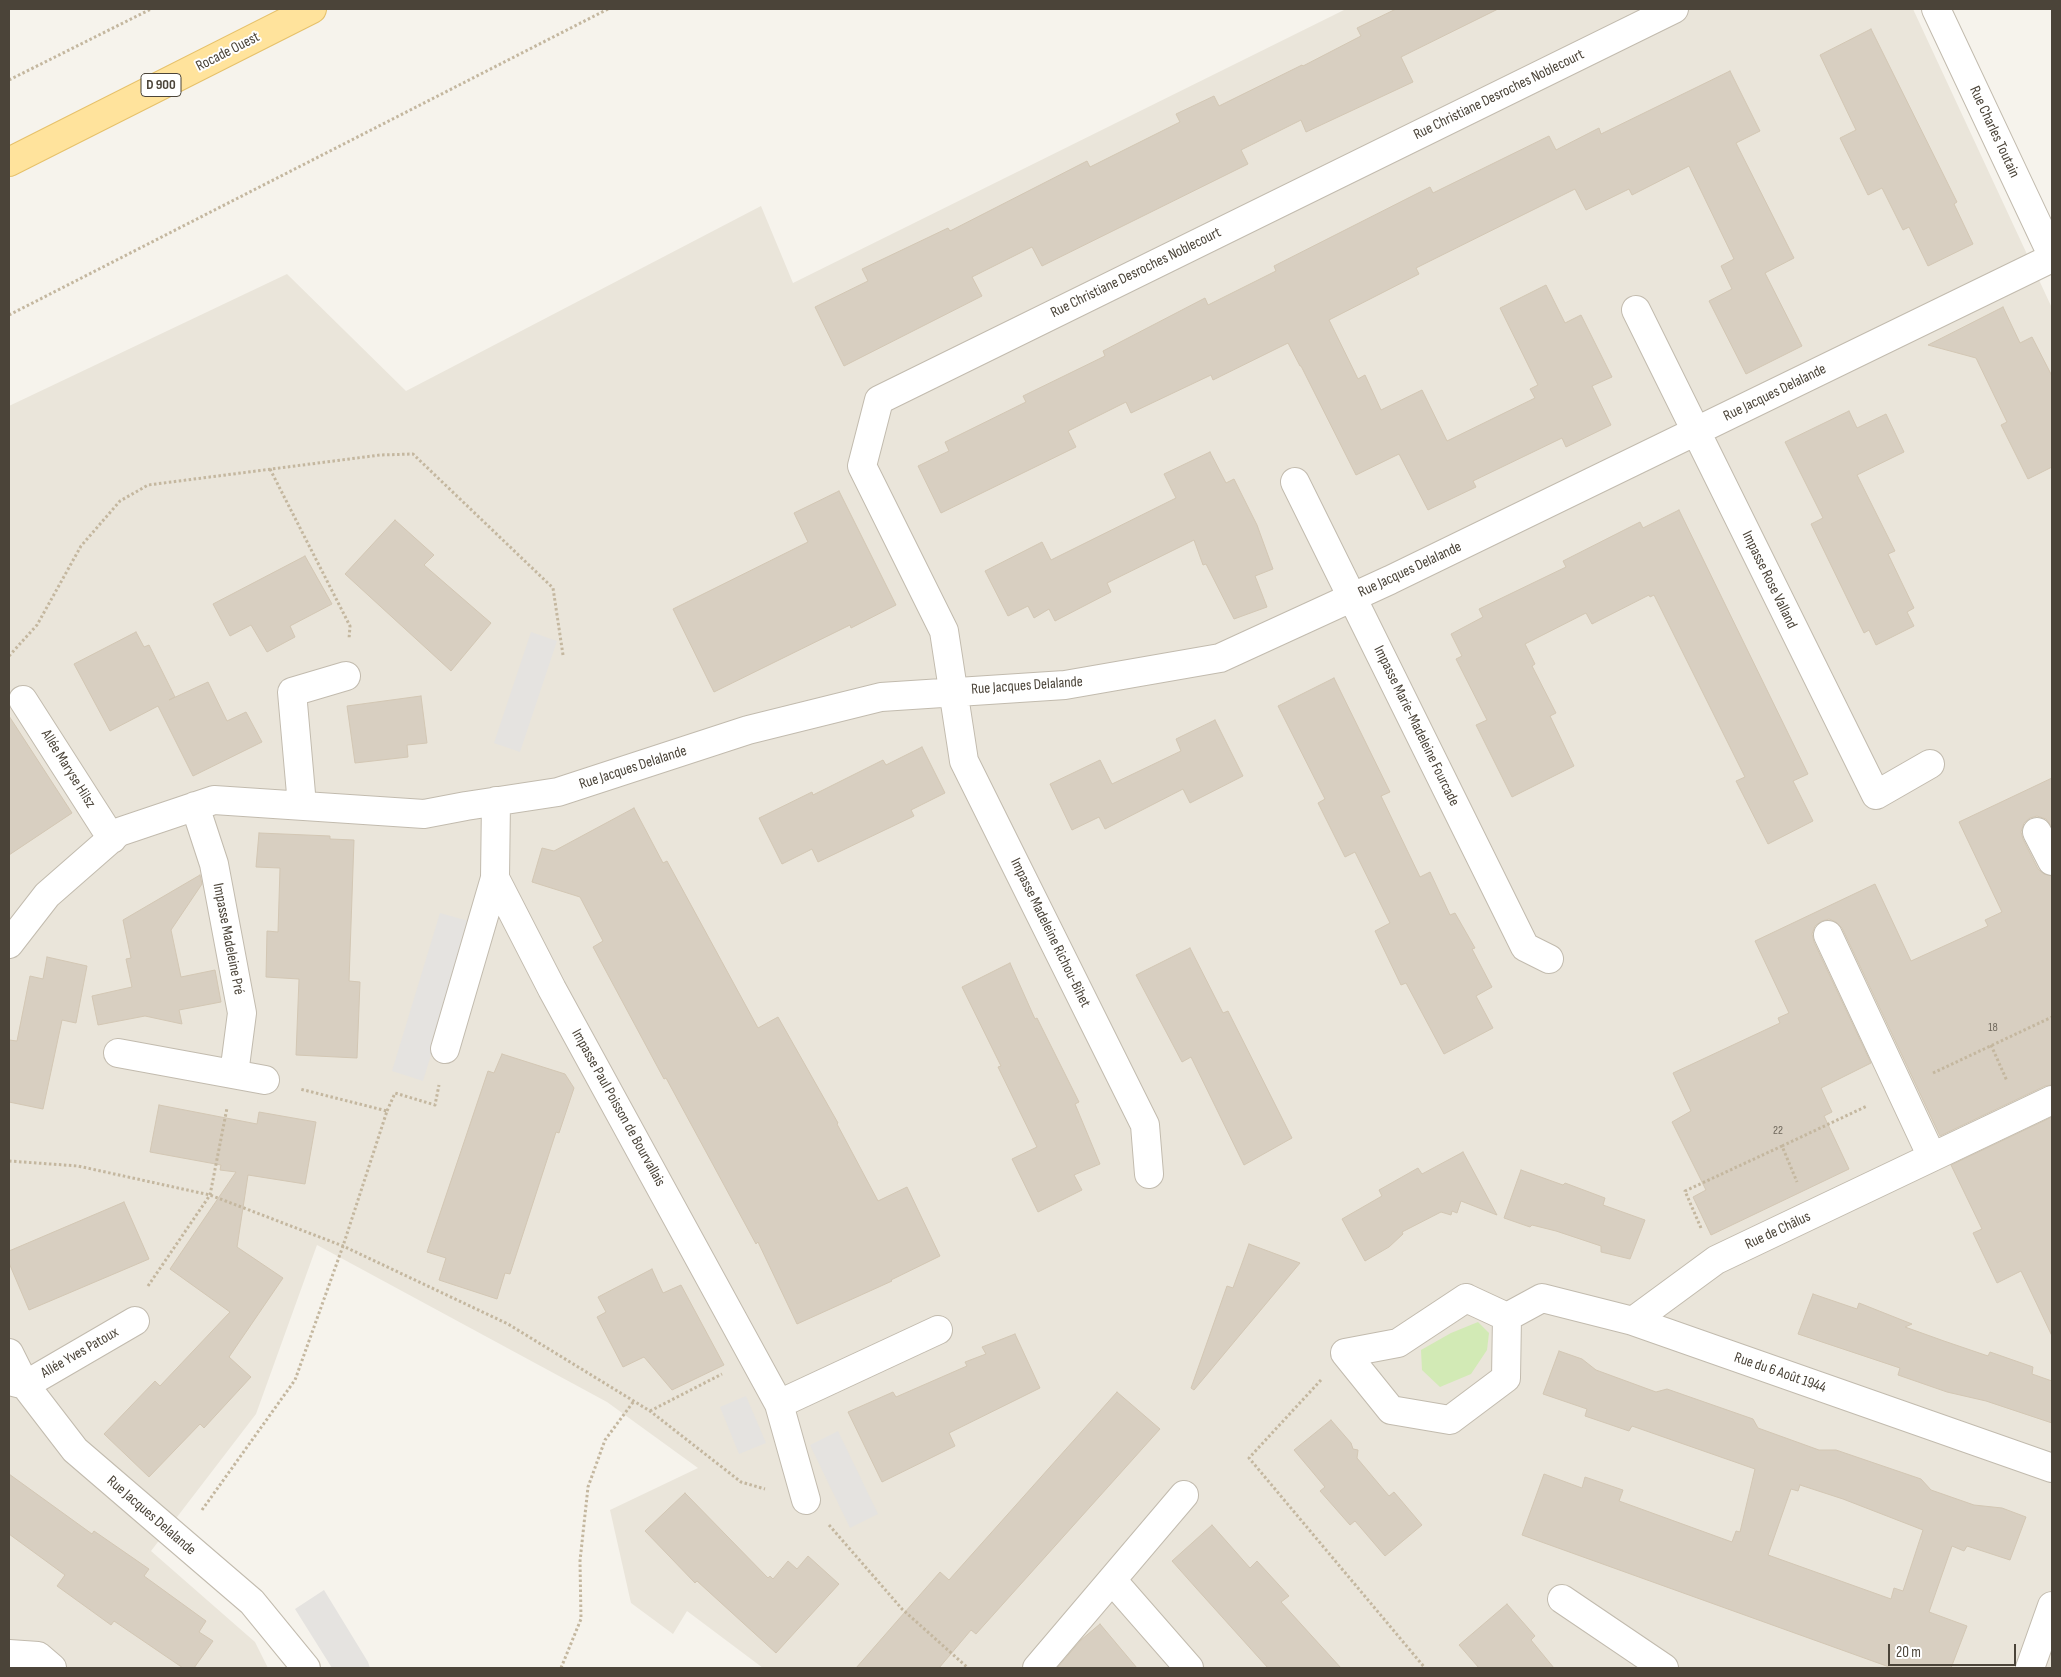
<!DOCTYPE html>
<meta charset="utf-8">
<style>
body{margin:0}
#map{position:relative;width:2061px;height:1677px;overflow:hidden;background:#f6f3ec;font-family:"Sofia Sans Condensed",sans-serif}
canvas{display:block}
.frame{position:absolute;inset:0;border:10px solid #4b4439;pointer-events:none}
.scale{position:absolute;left:1888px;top:1644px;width:128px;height:22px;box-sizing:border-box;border:2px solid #4b4439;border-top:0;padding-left:6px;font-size:15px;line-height:18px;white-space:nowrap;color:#4b4439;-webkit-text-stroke:4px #fff;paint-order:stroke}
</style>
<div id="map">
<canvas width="2061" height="1677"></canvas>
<div class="frame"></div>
<div class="scale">20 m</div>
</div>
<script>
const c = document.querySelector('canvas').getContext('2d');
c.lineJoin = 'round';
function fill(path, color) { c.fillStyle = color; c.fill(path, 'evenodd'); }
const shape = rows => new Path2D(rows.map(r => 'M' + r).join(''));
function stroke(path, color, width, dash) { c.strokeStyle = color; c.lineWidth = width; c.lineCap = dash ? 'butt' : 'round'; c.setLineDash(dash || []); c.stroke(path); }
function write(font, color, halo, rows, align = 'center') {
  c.font = font + ' "Sofia Sans Condensed",sans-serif'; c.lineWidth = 4; c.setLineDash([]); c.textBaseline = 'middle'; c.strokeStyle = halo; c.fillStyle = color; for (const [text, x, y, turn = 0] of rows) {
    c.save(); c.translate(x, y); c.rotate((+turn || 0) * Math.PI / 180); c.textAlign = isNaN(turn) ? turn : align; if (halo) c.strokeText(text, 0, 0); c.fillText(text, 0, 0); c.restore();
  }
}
fill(shape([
 [1346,9,1913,9,2052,308,2052,1668,763,1668,687,1611,673,1634,631,1603,610,1510,698,1468,607,1402,317,1245,256,1414,151,1551,255,1642,268,1668,9,1668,9,406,287,274,406,391,761,206,793,283]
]), '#eae5da');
fill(shape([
 [1478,1322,1489,1333,1487,1350,1471,1374,1440,1387,1422,1370,1421,1350,1451,1333]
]), '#d2eab5');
fill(shape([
 [531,632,557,641,520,752,494,743],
 [440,913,472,922,423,1081,392,1071],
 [746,1396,766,1443,739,1454,720,1407],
 [838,1431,878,1514,850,1528,810,1445],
 [324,1590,368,1662,370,1668,332,1668,295,1609]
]), '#e5e3e0');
const building = shape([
 [1396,9,1498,9,1401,57,1413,82,1306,132,1301,120,1241,150,1248,164,1042,266,1032,247,972,277,982,296,844,366,815,307,868,281,862,269,948,228,950,231,1087,161,1090,167,1180,122,1176,114,1214,96,1219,106,1302,65,1303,66,1361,36,1357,28,1396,9],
 [1871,29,1957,202,1954,204,1973,244,1928,266,1909,227,1903,230,1882,188,1868,195,1840,138,1856,130,1820,55,1871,29],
 [1730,71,1760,131,1736,143,1794,258,1765,273,1802,346,1746,374,1709,301,1732,289,1721,266,1734,259,1689,166,1632,195,1629,189,1586,210,1575,189,1416,268,1419,274,1329,320,1358,379,1365,375,1381,410,1422,390,1447,441,1535,398,1530,389,1538,385,1500,308,1546,285,1565,323,1581,315,1612,377,1592,386,1611,425,1566,447,1562,438,1473,481,1476,487,1428,510,1399,454,1356,475,1301,366,1300,366,1288,343,1213,380,1211,375,1131,413,1126,402,1068,431,1076,447,941,513,918,466,949,451,945,442,1026,402,1023,396,1105,356,1103,351,1205,298,1208,305,1276,271,1274,266,1430,187,1433,193,1549,136,1556,150,1599,128,1601,134,1730,71],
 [2003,307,2020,343,2032,337,2052,376,2052,467,2028,479,2001,425,2007,422,1976,358,1928,345,2003,307],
 [1849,411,1857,428,1886,414,1904,452,1857,475,1895,551,1888,554,1914,608,1907,612,1914,626,1876,645,1869,630,1864,633,1811,524,1823,518,1785,442,1849,411],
 [1210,452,1226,483,1234,479,1257,525,1273,569,1255,576,1267,607,1234,619,1206,564,1203,565,1194,540,1107,583,1111,592,1055,621,1049,609,1034,618,1028,606,1008,616,985,571,1042,542,1051,560,1176,498,1164,474,1210,452],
 [839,491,896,605,851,628,850,625,714,692,673,609,808,542,794,513,839,491],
 [1679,510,1808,774,1793,781,1813,821,1768,844,1736,781,1745,777,1654,595,1650,597,1649,595,1592,624,1586,613,1525,644,1535,664,1532,666,1556,713,1550,716,1574,766,1512,797,1476,725,1487,720,1456,659,1462,656,1451,634,1483,617,1479,609,1566,567,1563,561,1640,522,1643,528,1679,510],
 [395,520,434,555,424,565,491,623,451,671,345,574,395,520],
 [305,556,332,604,290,626,295,637,267,652,251,625,230,636,213,604,305,556],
 [136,632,144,647,149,645,175,697,169,700,208,682,227,721,246,712,262,742,193,776,158,706,110,731,74,664,136,632],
 [1334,678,1390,792,1381,796,1420,877,1430,872,1450,915,1455,913,1475,948,1472,949,1492,987,1476,996,1493,1028,1444,1054,1406,983,1401,985,1375,931,1390,923,1355,852,1345,857,1318,803,1325,799,1278,706,1334,678],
 [421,696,427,743,407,745,408,757,355,763,347,706,421,696],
 [9,716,72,813,9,855,9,716],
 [1215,720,1243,776,1190,803,1183,789,1105,829,1099,817,1072,830,1050,784,1100,760,1112,784,1181,751,1176,739,1215,720],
 [922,747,945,793,911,810,914,816,818,862,812,849,782,864,759,818,812,792,813,795,883,760,886,765,922,747],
 [2052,778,2052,827,2046,819,2037,816,2030,818,2024,823,2021,832,2023,839,2038,869,2044,874,2052,876,2052,1085,2045,1086,1940,1136,1842,928,1836,922,1829,919,1822,921,1815,926,1812,934,1814,942,1871,1063,1821,1088,1832,1112,1824,1116,1849,1169,1711,1235,1693,1197,1706,1190,1672,1122,1691,1111,1673,1073,1780,1023,1778,1018,1789,1013,1755,941,1875,884,1911,961,1988,926,1985,920,2002,912,1959,822,2052,778],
 [634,808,663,863,667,861,758,1028,778,1017,838,1123,837,1124,878,1201,907,1187,940,1256,891,1280,892,1281,797,1324,758,1242,756,1244,666,1078,664,1079,593,947,603,941,580,897,532,882,542,848,554,851,634,808],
 [259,833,330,836,330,839,354,840,349,981,360,982,357,1058,296,1055,299,979,266,977,267,931,278,932,280,868,256,867,259,833],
 [200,875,202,884,171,930,181,977,215,970,221,1002,179,1010,182,1024,145,1016,98,1025,92,996,132,987,126,959,131,958,123,920,200,875],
 [1190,948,1223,1013,1228,1011,1292,1138,1244,1165,1191,1057,1182,1062,1136,975,1190,948],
 [47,957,87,966,76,1023,62,1020,43,1109,9,1102,9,1040,17,1041,30,976,43,979,47,957],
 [1010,963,1035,1019,1037,1018,1079,1102,1075,1104,1100,1164,1074,1175,1082,1190,1038,1212,1012,1159,1037,1147,998,1067,1001,1066,962,987,1010,963],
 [502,1054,565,1074,574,1088,559,1133,556,1132,510,1274,505,1273,497,1299,439,1280,446,1258,427,1252,488,1071,494,1073,502,1054],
 [159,1105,257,1124,259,1112,316,1122,305,1184,248,1175,237,1247,283,1278,229,1357,251,1377,204,1428,200,1424,149,1477,104,1434,155,1381,160,1386,230,1312,170,1269,236,1172,220,1170,221,1165,150,1152,159,1105],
 [2052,1117,2052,1336,2021,1271,1997,1283,1973,1233,1982,1229,1951,1165,2052,1117],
 [1463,1152,1497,1215,1461,1201,1457,1213,1452,1211,1451,1215,1441,1212,1402,1232,1403,1234,1389,1247,1365,1261,1342,1219,1382,1196,1379,1190,1418,1168,1422,1174,1463,1152],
 [1521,1170,1563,1185,1565,1183,1605,1198,1603,1205,1645,1220,1630,1259,1601,1252,1601,1246,1556,1231,1532,1225,1530,1227,1504,1218,1521,1170],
 [124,1202,149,1259,29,1310,9,1263,9,1251,124,1202],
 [1249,1244,1300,1263,1194,1390,1191,1388,1227,1286,1233,1288,1249,1244],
 [652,1269,663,1293,681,1285,724,1365,672,1390,644,1357,623,1367,597,1317,606,1312,598,1297,652,1269],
 [1813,1294,1857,1309,1859,1303,1912,1324,1905,1327,1944,1341,1988,1356,1990,1352,2033,1367,2032,1374,2052,1381,2052,1423,1986,1401,1947,1392,1898,1375,1900,1368,1798,1334,1813,1294],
 [1015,1334,1040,1388,949,1433,955,1446,882,1482,848,1412,893,1392,896,1397,967,1366,965,1362,986,1354,982,1347,1015,1334],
 [1559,1351,1582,1359,1596,1370,1656,1392,1667,1389,1753,1419,1758,1428,1819,1450,1836,1450,1921,1479,1931,1490,1974,1505,2002,1508,2026,1517,2010,1560,1967,1546,1964,1551,1952,1546,1929,1612,1967,1626,1951,1668,1892,1668,1522,1535,1544,1474,1582,1488,1585,1477,1623,1490,1619,1501,1732,1542,1736,1531,1740,1532,1755,1469,1632,1426,1629,1431,1585,1416,1587,1409,1543,1394,1559,1351],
 [1800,1485,1843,1499,1923,1530,1903,1591,1894,1588,1891,1599,1768,1555,1791,1489,1798,1491,1800,1485],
 [1117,1392,1160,1429,976,1634,971,1630,939,1668,856,1668,940,1572,949,1580,1117,1392],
 [1331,1420,1351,1443,1353,1449,1358,1450,1357,1458,1389,1496,1394,1492,1422,1525,1385,1556,1355,1521,1350,1525,1320,1491,1325,1487,1294,1450,1331,1420],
 [9,1474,92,1534,94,1531,149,1569,144,1576,206,1621,199,1632,213,1641,194,1668,183,1668,114,1621,111,1625,57,1586,65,1575,9,1534,9,1474],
 [685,1493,768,1578,770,1576,773,1579,788,1561,797,1569,808,1556,839,1584,776,1653,697,1581,695,1583,645,1531,685,1493],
 [1212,1525,1250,1568,1257,1561,1289,1596,1281,1602,1341,1668,1268,1668,1196,1588,1172,1561,1212,1525],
 [1507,1604,1535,1636,1531,1640,1554,1668,1479,1668,1459,1645,1507,1604],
 [1100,1624,1137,1668,1057,1668,1081,1640,1100,1624]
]);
fill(building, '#d8cfc1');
stroke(building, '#d3c7b4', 1);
const minor = shape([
 [1936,9,2052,255],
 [1636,310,1876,795,1930,764],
 [1295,482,1525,947,1549,959],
 [23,700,112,839],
 [496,801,495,878,552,989,779,1404,806,1500],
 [302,805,292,692,346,676],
 [195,806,214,864,242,1013,234,1074],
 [2037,832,2052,861],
 [1828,935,1932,1157],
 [9,944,47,895,119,832,214,800,424,814,466,806,558,792,748,730,881,697,1065,685,1220,658,1390,580,2052,258],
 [445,1049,495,878],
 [118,1053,265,1080],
 [1149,1174,1145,1125,964,761,944,631,862,466,879,400,1674,9],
 [1466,1298,1507,1317,1506,1378,1450,1420,1391,1410,1345,1353,1398,1343,1466,1298],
 [1507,1317,1542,1298,1633,1321,2052,1468],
 [1633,1321,1716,1260,2052,1100],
 [9,1353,25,1385,75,1450,252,1602,306,1668],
 [9,1381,25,1385,135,1321],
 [779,1404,938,1330],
 [1112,1580,1189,1668],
 [1562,1599,1664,1668],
 [9,1654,38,1656,52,1668],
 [1037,1668,1184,1495],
 [2030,1668,2052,1606]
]);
const major = shape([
 [9,162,312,9]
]);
stroke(minor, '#c2bbae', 30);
stroke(major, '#e6c16a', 30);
stroke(shape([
 [9,80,151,9],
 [9,315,608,9],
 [270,469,350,626,349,639],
 [9,656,37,625,81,546,120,501,148,485,380,455,413,454,553,588,563,655],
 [1991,1045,2007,1081],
 [1933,1073,2052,1017],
 [387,1111,395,1093,435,1105,439,1085],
 [1782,1146,1867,1106],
 [9,1161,78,1166,210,1195,343,1246,508,1324,650,1411,741,1482,765,1489],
 [1701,1228,1685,1191,1782,1146,1797,1182],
 [148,1286,210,1195,227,1108],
 [1321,1380,1249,1458,1425,1668],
 [650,1411,722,1374],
 [202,1510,295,1380,343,1246,387,1111,300,1089],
 [829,1525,902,1609,968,1668],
 [561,1668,581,1619,580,1561,588,1487,605,1440,634,1401]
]), '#c4b79f', 3, [2.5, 2.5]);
stroke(minor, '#fff', 28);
stroke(major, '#ffe39c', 28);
write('12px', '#6e675b', null, [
 ["18",1993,1028],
 ["22",1778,1131]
]);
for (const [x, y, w] of [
 [161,85,40]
]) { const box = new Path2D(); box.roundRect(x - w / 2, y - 11.5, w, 23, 4); c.fillStyle = '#fff'; c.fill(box); stroke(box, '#4b4439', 1); }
write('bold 14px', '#4b4439', null, [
 ["D 900",161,85]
]);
write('15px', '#4b4439', '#fff', [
 ["Rocade Ouest",228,52,-27],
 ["Rue Christiane Desroches Noblecourt",1499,95,-26],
 ["Rue Charles Toutain",1994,132,65],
 ["Rue Christiane Desroches Noblecourt",1136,273,-26],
 ["Rue Jacques Delalande",1775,393,-26],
 ["Rue Jacques Delalande",1410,570,-25],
 ["Impasse Rose Valland",1769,580,64],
 ["Rue Jacques Delalande",1027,686,-4],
 ["Impasse Marie-Madeleine Fourcade",1416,726,64],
 ["Rue Jacques Delalande",633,768,-18],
 ["Allée Maryse Hilsz",68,769,58],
 ["Impasse Madeleine Richou-Bihet",1050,933,64],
 ["Impasse Madeleine Pré",228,939,79],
 ["Impasse Paul Poisson de Bourvallais",618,1108,61],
 ["Rue de Châlus",1778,1231,-25],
 ["Allée Yves Patoux",80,1353,-30],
 ["Rue du 6 Août 1944",1780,1373,19],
 ["Rue Jacques Delalande",151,1516,41]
]);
</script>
